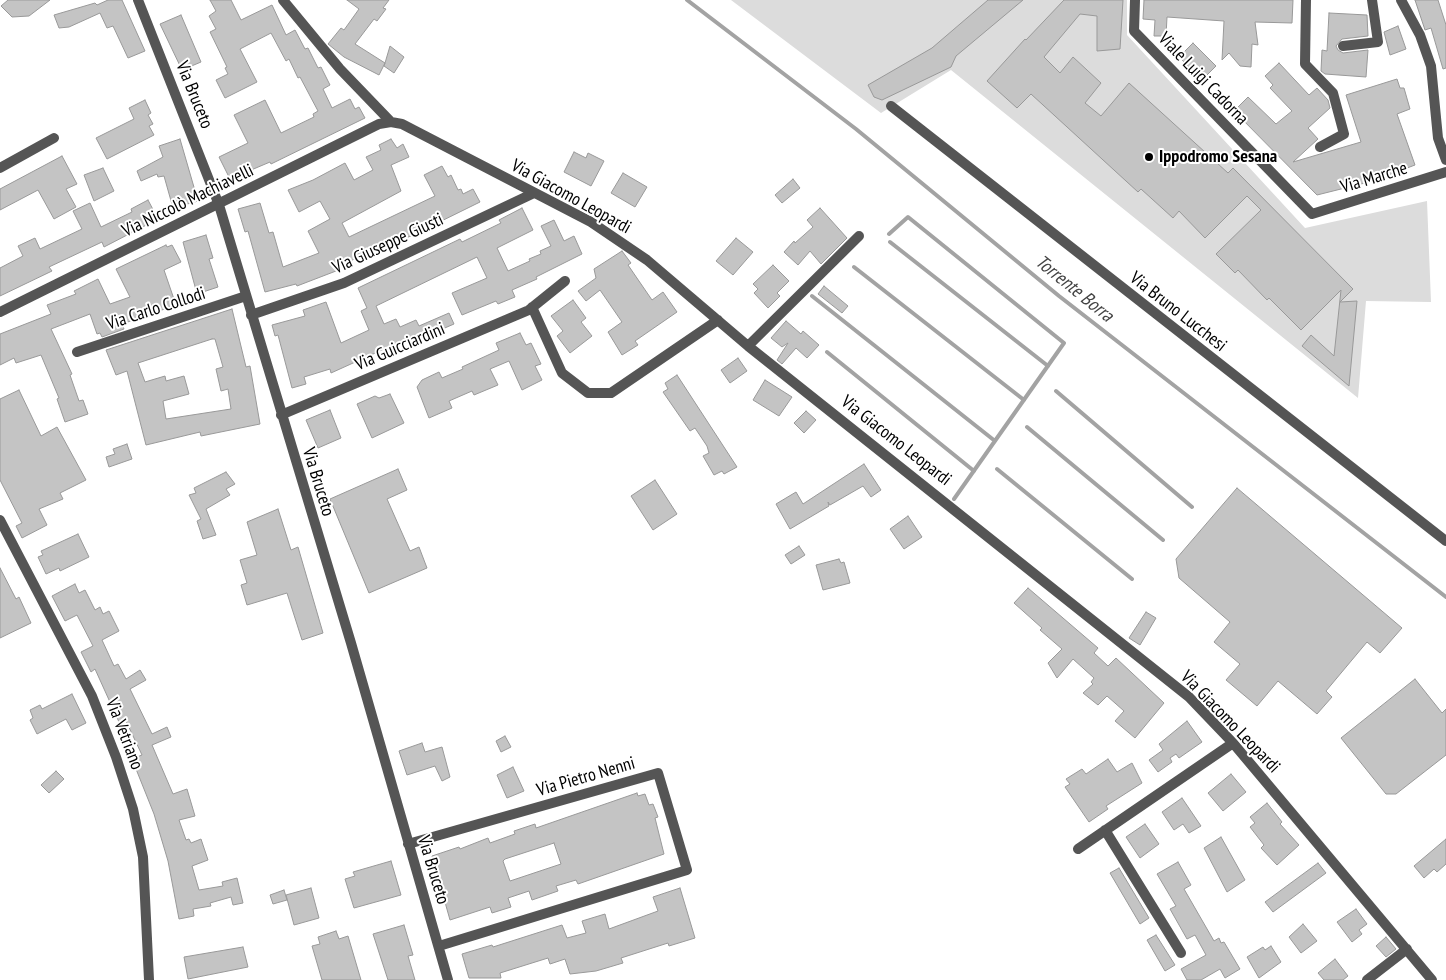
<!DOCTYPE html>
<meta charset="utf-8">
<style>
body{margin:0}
canvas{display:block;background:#fff}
</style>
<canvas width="1446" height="980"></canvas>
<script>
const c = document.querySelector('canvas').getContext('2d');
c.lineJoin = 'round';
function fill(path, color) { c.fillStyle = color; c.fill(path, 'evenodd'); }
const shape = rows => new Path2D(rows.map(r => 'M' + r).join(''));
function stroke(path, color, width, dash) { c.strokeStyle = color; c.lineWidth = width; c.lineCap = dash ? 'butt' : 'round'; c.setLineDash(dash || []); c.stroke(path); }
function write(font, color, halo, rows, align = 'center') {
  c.font = font + ' "PT Sans Narrow",sans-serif'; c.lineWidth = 4; c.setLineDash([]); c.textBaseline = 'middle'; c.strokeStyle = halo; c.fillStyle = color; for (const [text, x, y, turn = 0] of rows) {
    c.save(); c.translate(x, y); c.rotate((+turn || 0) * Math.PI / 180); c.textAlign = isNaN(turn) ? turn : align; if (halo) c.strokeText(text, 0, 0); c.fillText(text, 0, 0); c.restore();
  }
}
fill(shape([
 [731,0,1127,0,1127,35,1305,228,1427,201,1431,302,1366,301,1358,398,951,70,881,113]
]), '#dcdcdc');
stroke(shape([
 [687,0,856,129,1059,296,1446,597],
 [889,234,908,217,1064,343,954,499],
 [890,242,1048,366],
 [854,267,1024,400],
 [812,296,995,441],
 [827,352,974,471],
 [1056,391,1192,507],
 [1027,427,1163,540],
 [997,469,1132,579]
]), '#a3a3a3', 4);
const building = shape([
 [8,0,50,0,29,16,12,17,1,6,8,0],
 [108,0,122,0,145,51,128,58,113,26,107,28,100,13,69,27,59,28,54,15,95,3,97,5,108,0],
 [210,0,231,0,241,20,272,5,286,35,295,30,305,49,308,48,318,68,321,67,330,85,323,89,332,108,350,99,355,109,359,107,365,118,271,164,270,162,230,179,219,157,248,143,234,115,265,100,281,133,314,117,313,114,318,111,300,77,298,78,289,59,286,61,271,33,240,49,257,82,225,98,216,80,228,74,225,68,227,67,210,32,216,29,209,16,216,11,210,0],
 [347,0,389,0,383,8,386,9,377,21,374,19,355,44,385,63,390,46,404,57,394,73,384,66,385,63,379,75,344,57,328,44,341,28,344,30,359,9,347,0],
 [988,0,1023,0,956,56,951,67,882,100,874,97,868,85,932,48,988,0],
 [1064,0,1123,0,1120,49,1097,51,1097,16,1080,14,1044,57,1060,73,1073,57,1101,83,1085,103,1101,116,1129,83,1228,173,1233,168,1353,289,1340,302,1357,301,1349,386,1302,346,1311,335,1334,356,1341,290,1301,330,1269,298,1267,300,1238,270,1235,273,1216,254,1261,210,1247,196,1205,238,1179,211,1173,218,1141,189,1138,192,1031,94,1017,108,987,81,1025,39,1026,40,1064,0],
 [1144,0,1293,0,1292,23,1255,22,1258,45,1252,44,1251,67,1240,66,1229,53,1222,60,1224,21,1167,17,1166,36,1154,36,1155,20,1143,19,1144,0],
 [1415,0,1438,0,1446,25,1446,68,1443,69,1431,28,1425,30,1415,0],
 [1329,13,1367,15,1368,36,1342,39,1336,46,1338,50,1343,53,1368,50,1366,77,1325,74,1321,71,1322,50,1327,51,1329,13],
 [181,15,201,62,182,70,160,24,181,15],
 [1398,26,1406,49,1390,55,1384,32,1398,26],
 [1193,43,1216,66,1202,80,1179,57,1193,43],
 [1279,63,1309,95,1317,88,1328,100,1330,108,1308,128,1318,139,1293,162,1361,142,1346,95,1397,79,1400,88,1404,88,1410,109,1397,114,1415,165,1373,181,1317,195,1234,111,1248,97,1276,124,1292,111,1270,88,1273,85,1265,76,1279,63],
 [145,100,151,113,148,115,153,124,149,126,154,135,107,159,96,138,134,119,129,108,145,100],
 [180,139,198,201,173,208,164,176,158,177,157,174,141,181,137,171,163,157,159,146,180,139],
 [391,139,397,148,403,144,409,157,391,165,401,191,342,223,349,237,435,196,424,175,442,166,448,177,451,175,458,190,461,189,463,194,473,189,480,202,411,236,366,253,335,269,336,271,297,286,296,284,265,292,248,231,245,232,238,209,260,203,269,233,273,232,283,267,319,253,308,231,330,219,320,201,299,212,288,190,313,180,345,163,354,180,373,170,366,157,381,150,379,145,391,139],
 [574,152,586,158,588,153,604,161,591,186,564,172,574,152],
 [62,156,77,184,66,189,76,207,54,219,38,190,0,210,0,189,62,156],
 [103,168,114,191,94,201,84,175,103,168],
 [623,173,647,187,635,207,611,193,623,173],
 [793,179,800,188,782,203,775,195,793,179],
 [148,200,158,219,104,247,102,242,49,267,52,271,0,296,0,268,23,256,18,246,35,238,40,249,82,229,73,211,90,203,101,227,132,212,131,209,148,200],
 [522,208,533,230,497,248,508,271,530,261,529,259,541,254,540,251,551,246,541,226,554,220,564,241,574,236,582,254,536,277,537,279,512,290,515,297,498,304,496,301,462,315,452,293,487,278,477,257,376,306,384,324,396,319,400,327,416,320,419,326,449,313,454,324,417,340,415,335,331,373,330,369,304,377,306,384,292,388,278,335,275,336,272,325,305,316,303,310,326,302,341,343,369,330,361,311,367,308,358,288,460,239,462,242,501,223,499,220,522,208],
 [820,208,847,238,821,264,810,251,798,265,784,252,794,241,795,243,813,227,807,220,820,208],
 [206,235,213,258,209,259,218,287,197,294,183,242,206,235],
 [736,238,753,252,733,275,716,261,736,238],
 [166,245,167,247,172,245,181,262,164,270,176,305,122,324,124,329,102,337,100,333,97,334,90,314,51,329,72,374,70,375,79,401,83,400,88,414,65,422,57,399,59,398,41,355,16,363,14,358,0,365,0,334,51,314,47,305,76,294,74,291,98,279,110,304,130,297,116,269,166,245],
 [622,251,631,263,628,265,652,300,663,292,677,312,635,341,638,345,622,355,608,332,622,322,600,290,586,301,578,291,596,278,594,269,622,251],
 [773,265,789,281,777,293,780,296,768,308,754,293,758,289,753,284,773,265],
 [824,286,848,306,842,313,818,294,824,286],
 [573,300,586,318,581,322,592,336,570,353,557,336,563,331,551,316,573,300],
 [232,309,246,367,250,366,260,424,201,436,200,432,146,445,127,371,116,375,106,350,232,309],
 [212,339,215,339,223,367,216,369,221,391,228,389,231,409,166,419,163,401,189,394,184,376,166,381,165,376,145,382,138,363,212,339],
 [786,321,801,334,803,331,819,345,807,358,796,348,782,364,777,360,788,343,782,347,771,338,786,321],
 [520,333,526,345,531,343,541,364,535,366,542,380,522,390,509,361,490,369,498,385,474,395,472,391,449,401,452,408,429,418,417,387,422,380,439,372,442,378,463,369,462,367,499,350,496,343,520,333],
 [738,358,747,371,730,383,721,370,738,358],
 [677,375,737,467,724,474,722,471,714,475,703,456,709,453,707,446,695,428,690,431,663,392,668,389,665,383,677,375],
 [765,380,792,397,779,416,753,400,765,380],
 [19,390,41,436,57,427,86,480,60,493,63,499,39,509,47,525,22,538,16,526,22,523,0,480,0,399,19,390],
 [390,394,404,423,372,438,357,404,375,396,379,398,390,394],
 [330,410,341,438,318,448,306,420,330,410],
 [806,411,816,420,804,433,794,423,806,411],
 [127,444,132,459,109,467,106,457,115,454,113,449,127,444],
 [864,464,881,490,871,497,863,486,830,505,828,502,829,506,790,529,776,504,796,492,803,504,864,464],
 [398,469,407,490,387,499,410,551,419,547,427,568,369,593,330,499,398,469],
 [226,472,235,484,226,489,230,495,206,509,216,535,203,539,197,521,201,519,189,495,196,493,194,488,226,472],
 [655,480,677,514,653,530,631,496,655,480],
 [1237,488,1402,628,1380,653,1367,642,1326,691,1332,697,1317,714,1278,681,1257,706,1226,680,1240,664,1214,642,1230,622,1179,578,1176,559,1237,488],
 [278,509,291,550,298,547,323,633,302,640,287,593,247,605,241,585,247,583,240,560,257,555,247,522,278,509],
 [908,516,922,537,904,549,890,529,908,516],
 [78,534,89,557,60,571,59,568,46,574,38,557,43,555,41,551,78,534],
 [799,546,805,555,791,564,785,555,799,546],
 [839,559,841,563,844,562,850,583,823,590,816,565,839,559],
 [0,568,16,599,19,597,31,623,0,638,0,568],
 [75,584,79,593,85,590,95,610,100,607,103,614,109,611,119,631,102,640,114,666,118,664,126,679,140,670,146,680,130,689,152,734,167,727,171,737,152,745,173,794,187,789,195,816,179,820,186,840,189,839,191,843,201,839,208,860,192,866,199,890,223,886,222,882,237,878,243,903,233,905,231,897,210,903,211,906,193,909,194,916,179,919,168,861,154,814,136,769,141,767,137,757,142,755,125,719,119,722,95,669,91,672,81,652,93,646,77,615,65,621,52,596,75,584],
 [1028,588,1098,648,1094,653,1108,666,1116,658,1164,703,1135,738,1115,721,1124,711,1107,696,1098,705,1083,693,1093,684,1091,682,1094,678,1073,659,1057,678,1048,663,1062,649,1040,630,1042,628,1014,603,1028,588],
 [1146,612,1156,618,1140,645,1129,638,1146,612],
 [1415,679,1442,713,1446,709,1446,755,1396,794,1386,794,1341,738,1415,679],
 [72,694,86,723,72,730,66,719,37,734,30,720,33,718,30,710,40,705,42,709,72,694],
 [1187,721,1202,742,1179,758,1176,754,1170,758,1172,762,1158,772,1149,760,1163,750,1159,744,1187,721],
 [505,736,511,747,501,752,496,741,505,736],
 [422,743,425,752,442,747,450,777,442,781,435,766,407,775,399,751,422,743],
 [1108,759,1117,772,1132,763,1142,783,1106,806,1108,809,1089,822,1065,787,1070,784,1066,779,1082,769,1086,774,1108,759],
 [513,767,524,791,507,798,497,775,513,767],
 [56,771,64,779,49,793,41,785,56,771],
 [1231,774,1246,792,1223,811,1208,793,1231,774],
 [637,793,638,796,645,794,649,805,653,804,658,817,655,818,664,854,578,884,576,880,556,886,558,891,532,900,529,891,508,898,511,907,492,913,490,907,450,920,432,856,459,847,460,849,488,838,490,843,515,834,514,831,535,824,536,828,637,793],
 [554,843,561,864,510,881,503,861,505,859,554,843],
 [1182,798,1201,826,1189,833,1183,824,1174,830,1162,812,1182,798],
 [1267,803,1282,822,1280,824,1299,845,1277,865,1261,848,1264,845,1250,827,1255,823,1250,817,1267,803],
 [1145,824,1159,844,1140,858,1126,837,1145,824],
 [1221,837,1245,880,1227,892,1204,848,1221,837],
 [1446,839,1446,864,1437,872,1434,869,1424,878,1414,866,1446,839],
 [391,861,401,895,354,908,345,879,355,876,353,872,391,861],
 [1178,862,1191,885,1184,889,1214,941,1219,938,1221,943,1224,942,1240,969,1225,978,1220,969,1201,980,1187,980,1181,969,1206,955,1195,935,1187,939,1170,909,1176,906,1157,874,1178,862],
 [1318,863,1326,873,1273,912,1265,902,1318,863],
 [1119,868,1149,918,1140,924,1110,873,1119,868],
 [311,888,319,918,294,925,286,895,311,888],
 [680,888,695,938,669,946,668,943,621,958,623,963,596,971,570,974,565,959,550,964,548,958,500,973,501,978,469,978,462,954,492,945,493,947,562,925,567,938,586,933,582,921,605,914,609,929,658,911,653,897,680,888],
 [284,890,287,900,273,904,270,895,284,890],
 [1356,909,1367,924,1359,930,1362,934,1352,942,1337,922,1356,909],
 [1303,924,1317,941,1301,953,1289,937,1303,924],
 [404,925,413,955,408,956,415,980,388,980,373,934,404,925],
 [336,931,339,939,348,936,361,980,322,980,312,946,320,944,318,937,336,931],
 [1156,935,1175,965,1165,971,1147,940,1156,935],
 [1386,937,1396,949,1386,957,1376,946,1386,937],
 [1271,946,1281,962,1259,978,1247,957,1263,947,1265,950,1271,946],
 [243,947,248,967,188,979,184,957,243,947],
 [1335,959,1348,976,1343,980,1324,980,1318,973,1335,959]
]);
fill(building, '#c4c4c4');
stroke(building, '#999', 1);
stroke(shape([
 [138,0,219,205,351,643,448,980],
 [283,0,340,69,391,122,402,124,591,222,647,260,748,346,1189,697,1233,743,1432,980],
 [1135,0,1134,31,1312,214,1446,172],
 [1306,0,1305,64,1333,93,1344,134,1320,147],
 [1401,0,1420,35,1431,66,1438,138,1446,160],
 [1343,46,1378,42,1372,0],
 [891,106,1446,541],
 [0,168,54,138],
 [532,307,562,373,588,393,611,393,718,320],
 [0,312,379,124,391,122],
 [251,315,344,283,534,193],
 [748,346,859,236],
 [77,352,246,296],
 [281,415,529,310,565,281],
 [0,520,92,696,116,757,133,809,143,857,149,980],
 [1105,830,1181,953],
 [408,844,658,773,687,870,439,946],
 [1078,849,1233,743],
 [1367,980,1407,949]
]), '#555', 10);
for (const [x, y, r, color] of [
 [1149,157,5,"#000"]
]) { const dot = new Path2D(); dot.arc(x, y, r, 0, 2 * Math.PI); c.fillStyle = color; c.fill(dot); stroke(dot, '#fff', 2); }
write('18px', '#000', '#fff', [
 ["Viale Luigi Cadorna",1203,79,46],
 ["Via Bruceto",194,95,68],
 ["Via Marche",1374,178,-17],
 ["Via Giacomo Leopardi",571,197,29],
 ["Via Niccolò Machiavelli",188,201,-26],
 ["Via Giuseppe Giusti",388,244,-25],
 ["Via Carlo Collodi",156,309,-18],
 ["Via Bruno Lucchesi",1178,312,38],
 ["Via Guicciardini",400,347,-23],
 ["Via Giacomo Leopardi",896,441,38],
 ["Via Bruceto",318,482,73],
 ["Via Giacomo Leopardi",1230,722,46],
 ["Via Vetriano",124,734,69],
 ["Via Pietro Nenni",586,777,-16],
 ["Via Bruceto",433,870,73]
]);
write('bold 18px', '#000', '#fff', [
 ["Ippodromo Sesana",1159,157]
], 'left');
write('italic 19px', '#444', '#fff', [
 ["Torrente Borra",1074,289,39]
]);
</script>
